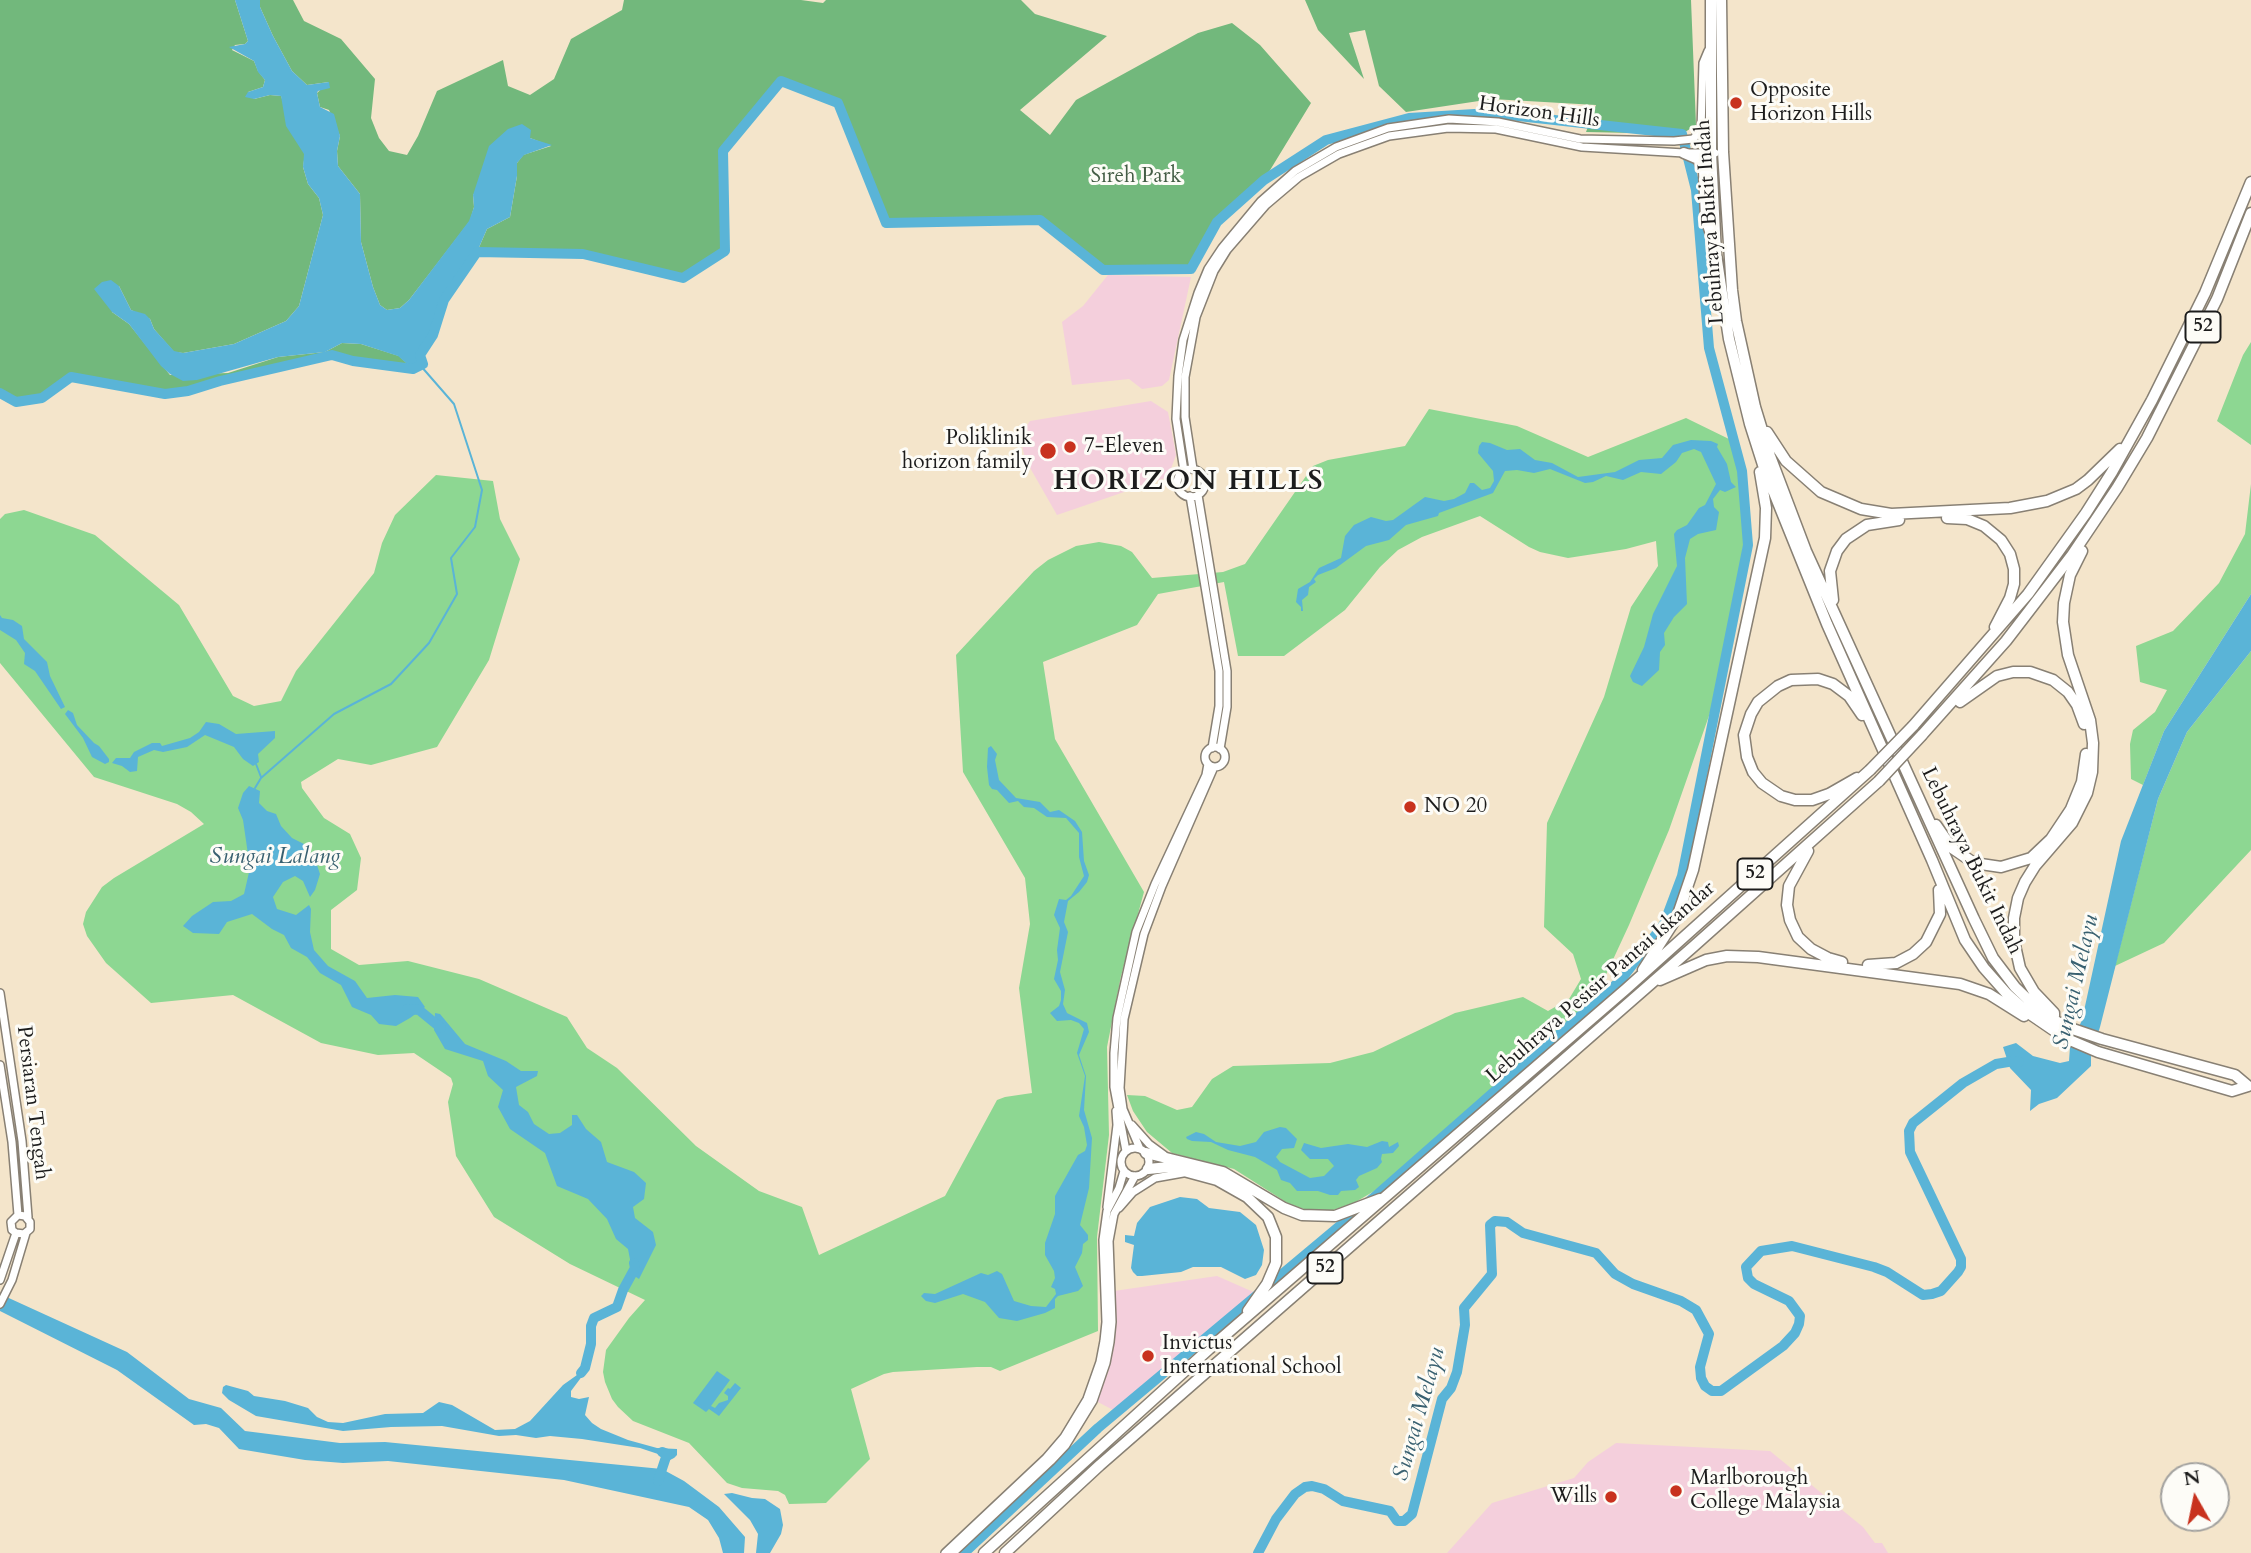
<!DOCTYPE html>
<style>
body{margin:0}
#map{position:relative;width:2251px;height:1553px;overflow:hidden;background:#f4e5cb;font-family:Cardo,serif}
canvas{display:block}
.north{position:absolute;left:2160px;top:1462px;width:70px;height:70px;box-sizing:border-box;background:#fdfcf7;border:2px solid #a3a29f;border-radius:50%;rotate:351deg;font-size:19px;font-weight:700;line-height:28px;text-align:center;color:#1c1c1c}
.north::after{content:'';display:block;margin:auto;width:24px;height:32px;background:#c8321e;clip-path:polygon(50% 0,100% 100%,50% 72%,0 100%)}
</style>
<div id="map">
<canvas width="2251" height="1553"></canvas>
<div class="north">N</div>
</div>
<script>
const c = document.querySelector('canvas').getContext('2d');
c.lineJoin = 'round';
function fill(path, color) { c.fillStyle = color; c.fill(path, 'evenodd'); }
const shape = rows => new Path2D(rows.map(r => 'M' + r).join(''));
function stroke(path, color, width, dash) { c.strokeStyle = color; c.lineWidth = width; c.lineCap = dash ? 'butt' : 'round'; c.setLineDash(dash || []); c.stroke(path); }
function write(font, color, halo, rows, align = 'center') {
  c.font = font + ' Cardo,serif'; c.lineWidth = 6; c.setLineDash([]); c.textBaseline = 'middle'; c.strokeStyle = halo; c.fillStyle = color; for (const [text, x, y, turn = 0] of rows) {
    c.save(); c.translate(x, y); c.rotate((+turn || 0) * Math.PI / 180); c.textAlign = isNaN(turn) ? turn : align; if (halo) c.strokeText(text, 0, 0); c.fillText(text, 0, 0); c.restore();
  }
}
fill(shape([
 [1108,275,1191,277,1169,380,1162,386,1142,389,1129,379,1072,385,1062,322,1083,306],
 [1151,401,1168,412,1176,455,1168,477,1057,515,1025,459,1020,436,1030,421],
 [1217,1276,1258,1294,1117,1412,1096,1401,1108,1372,1115,1340,1114,1291],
 [1616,1443,1770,1451,1863,1527,1875,1543,1882,1543,1888,1553,1447,1553,1492,1503,1574,1478,1588,1462]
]), '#f4cfdc');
fill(shape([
 [2251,342,2251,445,2217,421,2243,355],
 [1429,409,1517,426,1588,457,1686,418,1731,440,1742,475,1745,508,1743,547,1732,619,1718,690,1669,830,1629,925,1598,992,1590,1004,1570,1023,1381,1187,1354,1203,1333,1210,1307,1210,1289,1204,1234,1169,1172,1153,1147,1132,1133,1111,1127,1095,1145,1096,1177,1110,1192,1107,1212,1079,1233,1066,1330,1063,1373,1052,1455,1013,1523,997,1548,1011,1569,999,1581,979,1573,954,1544,927,1547,823,1604,697,1631,607,1658,566,1656,541,1626,549,1568,558,1540,552,1529,547,1480,516,1422,537,1398,550,1380,567,1345,610,1284,656,1238,656,1224,582,1158,594,1137,625,1043,662,1055,739,1144,892,1121,976,1107,1047,1109,1135,1097,1237,1098,1331,1000,1371,991,1367,977,1367,893,1372,884,1374,851,1389,870,1459,826,1503,789,1504,785,1495,778,1491,742,1488,727,1483,689,1443,633,1421,618,1407,612,1399,605,1382,603,1372,606,1350,629,1318,645,1300,570,1264,494,1217,456,1156,448,1102,453,1084,451,1078,414,1053,378,1055,321,1043,233,995,151,1003,106,963,87,936,83,924,86,912,102,887,114,878,204,824,191,812,177,804,94,777,0,663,0,519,5,514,24,510,95,535,179,605,233,696,254,706,281,701,296,671,374,573,382,543,395,515,436,475,493,481,500,519,520,559,489,660,437,747,371,765,338,759,301,782,302,788,324,818,350,834,361,858,357,890,331,910,331,949,359,965,408,961,479,979,567,1017,587,1048,617,1068,696,1146,759,1191,802,1207,819,1255,945,1196,997,1100,1005,1097,1032,1093,1019,988,1030,924,1025,878,963,772,956,655,1034,571,1048,560,1076,546,1099,542,1121,546,1132,552,1152,578,1223,572,1245,564,1313,466,1328,460,1405,446],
 [2251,484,2251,594,2164,731,2143,785,2131,779,2130,744,2133,730,2155,712,2167,690,2140,682,2136,646,2173,631,2219,583,2245,534],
 [2251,651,2251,850,2164,943,2115,966,2158,799,2187,732]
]), '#8dd792');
fill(shape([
 [0,0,235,0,248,41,245,44,235,45,232,50,254,61,258,71,265,80,263,87,248,92,254,99,270,95,281,96,297,141,305,154,303,167,308,184,319,198,323,215,299,306,286,321,234,344,183,353,174,352,154,329,150,319,131,310,119,286,112,312,129,324,170,375,228,373,278,357,325,352,342,343,361,344,399,356,413,369,353,361,332,355,220,381,188,391,165,394,71,377,42,398,16,402,0,393],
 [260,0,293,0,304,21,341,39,375,79,371,118,379,138,389,151,407,155,418,136,437,91,503,60,508,86,530,95,554,79,571,39,622,10,624,0,801,0,823,3,826,0,1021,0,1035,14,1107,36,1020,110,1050,135,1076,100,1198,33,1232,23,1260,45,1311,103,1264,180,1217,222,1191,269,1103,270,1040,220,886,223,838,103,781,82,723,151,725,251,683,278,583,254,477,252,487,229,510,217,517,176,517,163,523,155,551,146,530,138,473,195,474,207,470,221,409,300,400,308,387,310,380,305,373,287,361,242,360,194,338,166,337,151,340,136,329,110,320,107,317,93,329,82,307,85,292,71,273,36,260,7],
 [1305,0,1691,0,1696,125,1682,134,1586,132,1596,105,1492,99,1406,112,1379,86,1365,30,1349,33,1364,79,1318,30]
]), '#72b87c');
fill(shape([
 [235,0,260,0,260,7,273,36,292,71,307,85,329,82,330,88,318,91,317,93,320,107,334,114,340,136,337,151,338,166,360,194,361,242,373,287,380,305,387,310,400,308,409,300,469,221,474,207,473,195,489,146,508,129,522,124,531,130,530,138,552,145,524,155,517,163,517,176,510,217,487,229,477,252,444,300,433,335,420,355,423,364,413,369,398,356,361,344,342,343,325,352,278,357,197,380,183,381,170,374,161,366,129,324,112,312,94,289,102,282,111,280,119,286,131,310,145,314,150,319,154,329,174,351,183,353,234,344,286,321,299,306,323,215,319,198,308,184,303,167,304,154,286,126,281,96,270,95,254,99,245,97,248,92,263,87,265,80,258,72,254,61,229,47,245,44,248,41],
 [1691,440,1711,441,1718,444,1717,447,1727,464,1731,482,1736,487,1725,492,1720,490,1713,499,1714,507,1719,512,1716,530,1698,534,1690,539,1685,558,1687,604,1674,617,1664,633,1665,645,1660,652,1659,670,1642,686,1633,682,1630,676,1644,647,1653,614,1677,566,1674,534,1677,530,1687,525,1699,508,1705,505,1716,484,1701,452,1694,449,1682,453,1676,462,1661,474,1641,472,1623,480,1606,476,1593,482,1585,483,1550,469,1534,473,1517,470,1505,471,1493,493,1439,513,1438,516,1406,525,1389,540,1366,546,1336,568,1318,575,1314,579,1316,582,1309,587,1308,595,1302,600,1303,611,1301,611,1301,607,1296,602,1298,589,1310,582,1319,568,1341,558,1345,536,1354,525,1371,517,1386,521,1393,520,1425,497,1444,501,1454,499,1465,493,1470,483,1474,483,1482,490,1490,488,1494,481,1493,471,1478,453,1479,446,1482,442,1490,443,1507,450,1520,449,1535,460,1552,463,1578,477,1615,472,1639,460,1662,458,1673,445],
 [2251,594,2251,651,2187,732,2158,799,2100,1027,2091,1056,2091,1066,2057,1098,2039,1104,2030,1111,2031,1090,2010,1068,2003,1047,2016,1043,2033,1056,2060,1063,2069,1061,2070,1047,2082,1020,2121,841,2164,731],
 [0,615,2,618,13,620,22,626,24,639,47,662,50,676,65,707,61,709,35,671,24,664,25,653,16,640,0,630],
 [68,710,73,713,77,725,94,743,99,746,109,759,109,762,105,764,92,757,83,738,65,714],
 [206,722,219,724,236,734,275,731,275,738,258,754,259,762,253,766,243,759,234,747,205,735,187,747,163,752,154,750,138,757,137,771,130,772,122,766,112,763,116,758,130,758,134,752,152,743,160,743,162,746,190,738,199,732],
 [991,746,997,754,995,760,999,780,1016,798,1040,802,1050,812,1059,810,1075,821,1082,832,1084,861,1089,875,1087,882,1079,892,1068,901,1064,922,1068,932,1060,972,1065,990,1063,1004,1067,1013,1087,1023,1089,1032,1079,1055,1086,1076,1084,1110,1092,1138,1089,1188,1080,1225,1088,1235,1088,1240,1083,1244,1082,1253,1075,1267,1083,1286,1078,1291,1058,1296,1055,1299,1055,1308,1045,1313,1017,1321,999,1318,985,1302,963,1294,935,1303,926,1301,921,1296,924,1293,935,1294,981,1273,988,1275,997,1271,1002,1274,1014,1301,1031,1306,1046,1307,1056,1294,1055,1289,1051,1287,1055,1278,1054,1271,1045,1255,1045,1243,1055,1214,1055,1196,1078,1155,1085,1151,1087,1145,1084,1127,1079,1116,1085,1076,1077,1053,1084,1029,1079,1023,1071,1020,1057,1021,1050,1013,1059,1006,1061,1000,1061,991,1054,979,1058,960,1057,950,1060,928,1054,915,1059,899,1066,900,1071,896,1084,876,1079,857,1079,833,1066,818,1047,817,1034,808,1024,807,1018,801,1009,803,997,790,992,789,989,785,987,767,988,748],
 [249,786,260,791,259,803,267,811,276,814,281,826,292,838,304,844,316,862,320,874,315,890,310,897,303,881,295,876,283,882,273,897,277,909,296,915,309,905,311,909,310,932,314,950,328,966,355,981,367,998,395,995,418,997,425,1007,410,1018,396,1026,379,1024,371,1015,352,1007,341,985,320,973,307,957,291,948,284,935,272,929,252,914,227,922,219,934,193,933,183,926,192,916,213,902,231,901,244,894,250,868,243,820,238,808,243,793],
 [435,1013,440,1014,465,1044,506,1061,521,1071,538,1071,537,1076,516,1087,519,1105,528,1112,534,1124,549,1134,560,1133,572,1125,572,1115,577,1115,586,1129,601,1142,607,1162,634,1172,646,1183,644,1199,633,1207,635,1218,653,1232,656,1245,639,1279,633,1275,628,1249,616,1239,607,1219,588,1199,557,1186,545,1153,510,1129,498,1107,503,1090,488,1076,483,1061,445,1049,434,1030],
 [1280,1127,1286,1128,1297,1139,1294,1148,1282,1149,1276,1157,1280,1162,1310,1178,1324,1176,1334,1166,1328,1159,1310,1159,1301,1150,1304,1143,1321,1148,1348,1144,1367,1147,1382,1141,1388,1142,1389,1147,1398,1142,1399,1146,1393,1153,1382,1154,1381,1159,1382,1162,1377,1168,1359,1176,1356,1180,1359,1187,1355,1190,1341,1191,1338,1195,1330,1195,1318,1191,1297,1191,1290,1183,1281,1180,1277,1170,1255,1157,1228,1150,1211,1142,1192,1141,1187,1139,1186,1137,1196,1132,1204,1134,1216,1142,1240,1146,1256,1142,1264,1132],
 [1180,1197,1197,1199,1209,1208,1240,1212,1256,1225,1264,1250,1262,1265,1256,1275,1245,1279,1221,1267,1193,1267,1181,1272,1142,1276,1137,1276,1133,1272,1131,1268,1134,1245,1125,1242,1125,1235,1134,1236,1137,1223,1150,1207],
 [0,1294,127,1352,189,1399,221,1408,245,1431,340,1443,385,1442,662,1469,684,1481,719,1507,745,1537,744,1553,723,1553,719,1538,708,1520,689,1507,564,1480,388,1461,343,1463,305,1460,239,1449,219,1428,206,1424,194,1425,117,1370,0,1311],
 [587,1361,586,1371,571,1391,571,1397,579,1399,589,1397,585,1415,592,1423,601,1429,628,1440,657,1448,677,1449,677,1455,674,1458,668,1461,663,1459,661,1455,640,1448,582,1439,550,1436,536,1438,516,1435,499,1436,442,1426,391,1427,343,1431,256,1416,229,1400,222,1393,223,1387,226,1385,248,1391,254,1396,285,1401,308,1408,317,1417,328,1422,343,1423,385,1414,423,1413,439,1402,452,1405,495,1430,515,1429,530,1421,563,1385,577,1375],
 [717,1371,730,1380,711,1406,715,1408,719,1403,728,1400,728,1396,724,1393,728,1388,730,1389,735,1383,741,1388,719,1416,709,1409,706,1412,693,1403],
 [732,1493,752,1498,765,1499,780,1509,783,1525,781,1534,770,1553,756,1553,758,1534,750,1520,724,1494]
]), '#5ab4d7');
stroke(shape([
 [256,764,261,777],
 [255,788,261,778,334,714,391,684,429,643,457,594,451,558,475,527,482,490,454,404,420,365]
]), '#5ab4d7', 2);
stroke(shape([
 [0,393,16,402,42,398,71,377,165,394,188,391,220,381,332,355,353,361,413,369,423,364,420,355,433,335,444,300,477,252,583,254,683,278,725,251,723,151,781,81,838,103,886,223,1040,220,1103,270,1191,269,1217,222,1264,180,1326,140,1409,118,1491,113,1682,134,1696,190,1709,348,1742,471,1748,545,1682,876,1664,924,1620,981,1379,1193,1098,1428,964,1553],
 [407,1009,419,1010,441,1028],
 [581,1373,585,1368,591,1344,591,1326,594,1318,617,1307,623,1290,635,1268,634,1263],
 [658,1481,667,1454,662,1452],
 [1258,1553,1276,1519,1295,1494,1305,1487,1312,1486,1324,1489,1343,1501,1390,1511,1397,1521,1404,1521,1412,1514,1442,1399,1451,1388,1457,1372,1465,1325,1464,1308,1492,1274,1490,1225,1495,1221,1507,1222,1523,1233,1596,1253,1615,1274,1633,1284,1681,1301,1696,1310,1709,1334,1700,1367,1701,1378,1705,1386,1712,1391,1721,1391,1783,1346,1795,1333,1799,1324,1800,1316,1789,1301,1754,1284,1748,1278,1746,1267,1761,1251,1792,1246,1874,1267,1887,1272,1923,1295,1932,1294,1941,1291,1958,1272,1961,1267,1961,1259,1910,1152,1909,1131,1913,1123,1963,1083,1996,1064,2014,1061,2019,1062]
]), '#5ab4d7', 10);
const minor = shape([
 [1193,469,1185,417,1185,377,1196,317,1214,271,1227,250,1266,205,1299,177,1339,154,1389,136,1448,128,1496,129,1582,147,1684,153,1715,153],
 '1177 483a14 14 0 1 1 28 0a14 14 0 1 1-28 0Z',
 [1184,471,1176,419,1178,376,1183,340,1198,293,1208,269,1222,248,1261,201,1295,171,1336,147,1388,128,1449,119,1498,122,1580,139,1674,141,1693,139,1701,130,1703,63,1708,51],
 [1198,495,1227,671,1227,707,1220,749],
 [1190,496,1219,671,1219,706,1212,748],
 '1205 757a10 10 0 1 1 20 0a10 10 0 1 1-20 0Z',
 [0,993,22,1141,28,1217],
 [0,1065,12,1142,18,1215],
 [1132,1125,1149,1144,1164,1155],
 '1121 1162a14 14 0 1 1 28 0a14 14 0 1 1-28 0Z',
 [1140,1149,1123,1109,1120,1088,1124,1019,1144,934,1162,886,1214,767],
 [1126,1151,1114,1087,1114,1053,1117,1018,1136,932,1155,884,1206,775,1208,764],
 [1107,1207,1117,1125,1116,1111],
 [1119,1208,1133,1192,1155,1178,1183,1173],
 [0,1280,16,1233,12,1230,11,1222,18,1215,25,1216,30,1222,30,1229,24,1234,16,1233],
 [0,1304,12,1280,26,1233],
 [945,1553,1046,1458,1064,1437,1087,1399,1100,1362,1104,1341,1106,1322,1103,1240,1107,1211,1119,1188,1124,1171],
 [953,1553,1051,1461,1066,1445,1093,1401,1106,1363,1110,1342,1112,1322,1109,1241,1114,1214,1135,1176]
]);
const highway = shape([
 [1711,0,1711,153,1716,254,1729,339,1750,424,1764,468,1827,624,1932,860,1965,940,1984,968,2007,994,2027,1012,2065,1038,2098,1052,2232,1091,2248,1086],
 [1721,0,1723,152,1732,290,1736,321,1755,407,1770,456,1806,551,1974,919,1993,958,2015,987,2040,1011,2064,1026,2102,1039,2235,1075,2248,1086],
 [1684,153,1698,159,1704,171,1706,219,1711,234],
 [1767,432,1786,461,1821,492,1861,509,1891,514,2010,508,2047,501,2076,489,2088,480,2120,449],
 [1947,518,1967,519,1984,526,2001,540,2010,554,2014,569,2014,584,2010,598,1995,627],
 [1833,600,1830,571,1837,551,1846,539,1867,525,1899,520],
 [1960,702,1997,676,2013,672,2030,672,2053,680,2068,692,2077,705,2084,724],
 [1913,726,2028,594,2086,513,2112,472,2152,400,2205,293,2251,182],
 [1922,735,2006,641,2072,555,2117,488,2147,438,2217,299,2251,213],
 [1857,778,1829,794,1812,800,1795,800,1781,796,1762,783,1753,772,1747,757,1744,735,1751,714,1758,702,1778,686,1791,680,1818,679,1833,684,1849,696,1862,715],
 [1936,825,1952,848,1974,863,2001,867,2031,858,2051,839,2071,809,2082,782,2086,754],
 [1808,851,1789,886,1787,905,1790,920,1798,937,1811,949,1828,958,1842,962],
 [1868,965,1896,963,1913,954,1926,942,1940,914,1939,890],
 [1643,970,1677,917,1693,870,1765,538,1766,508,1760,472],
 [1660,980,1706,960,1727,956,1758,957,1960,984,1989,994,2024,1016],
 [2054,1016,2054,1013,2034,992,2020,968,2014,941,2014,918,2018,898,2025,882,2035,866,2072,823,2087,793,2092,772,2093,743,2090,720,2068,655,2063,622,2064,603,2070,575,2082,551],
 [1146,1153,1223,1172,1284,1208,1302,1215,1335,1216,1380,1199],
 [1148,1169,1169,1167,1217,1180,1247,1197,1268,1217,1276,1237,1276,1263,1267,1284,1248,1311],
 [984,1553,1209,1349,1626,989,1870,770],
 [1005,1553,1100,1465,1694,946,1879,781]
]);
stroke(minor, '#888074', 10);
stroke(highway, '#888074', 13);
stroke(minor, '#fff', 7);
stroke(highway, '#fff', 10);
const highwayBridge = shape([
 [1870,770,1913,726],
 [1879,781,1922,735]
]);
stroke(highwayBridge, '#888074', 13, []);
stroke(highwayBridge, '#fff', 10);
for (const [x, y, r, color] of [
 [1736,103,7,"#c8321e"],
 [1070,447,7,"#c8321e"],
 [1048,451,9,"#c8321e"],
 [1410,807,7,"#c8321e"],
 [1148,1356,7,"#c8321e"],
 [1676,1491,7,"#c8321e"],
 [1611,1497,7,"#c8321e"]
]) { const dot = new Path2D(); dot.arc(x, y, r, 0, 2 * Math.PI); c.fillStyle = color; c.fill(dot); stroke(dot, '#fdfcf7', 2.5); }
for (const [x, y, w] of [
 [2203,327,35],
 [1755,874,35],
 [1325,1268,35]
]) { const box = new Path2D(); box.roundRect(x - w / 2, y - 15.5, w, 31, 5); c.fillStyle = '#fdfcf7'; c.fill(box); stroke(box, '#1c1c1c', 2); }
write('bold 19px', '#1c1c1c', null, [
 ["52",2203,327],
 ["52",1755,874],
 ["52",1325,1268]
]);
write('21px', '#1c1c1c', '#fdfcf7', [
 ["Opposite",1750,91],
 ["Horizon Hills",1750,115],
 ["Poliklinik",1032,439,"right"],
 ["horizon family",1032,463,"right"],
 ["7-Eleven",1084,447],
 ["NO 20",1424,807],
 ["Invictus",1162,1344],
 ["International School",1162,1368],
 ["Marlborough",1690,1479],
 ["College Malaysia",1690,1503],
 ["Wills",1597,1497,"right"]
], 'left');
write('21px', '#1c1c1c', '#fdfcf7', [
 ["Horizon Hills",1539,113,8],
 ["Lebuhraya Bukit Indah",1711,222,-94],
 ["Lebuhraya Bukit Indah",1971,861,64],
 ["Lebuhraya Pesisir Pantai Iskandar",1601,983,-41],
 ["Persiaran Tengah",32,1103,83]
]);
write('21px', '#445d45', '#fdfcf7', [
 ["Sireh Park",1136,177]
]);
write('italic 23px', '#386070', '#fdfcf7', [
 ["Sungai Lalang",275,858],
 ["Sungai Melayu",2077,982,-77],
 ["Sungai Melayu",1420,1414,-74]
]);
c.letterSpacing = '2px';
write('bold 28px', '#1c1c1c', '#fdfcf7', [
 ["HORIZON HILLS",1189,483]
]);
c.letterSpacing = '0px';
</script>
